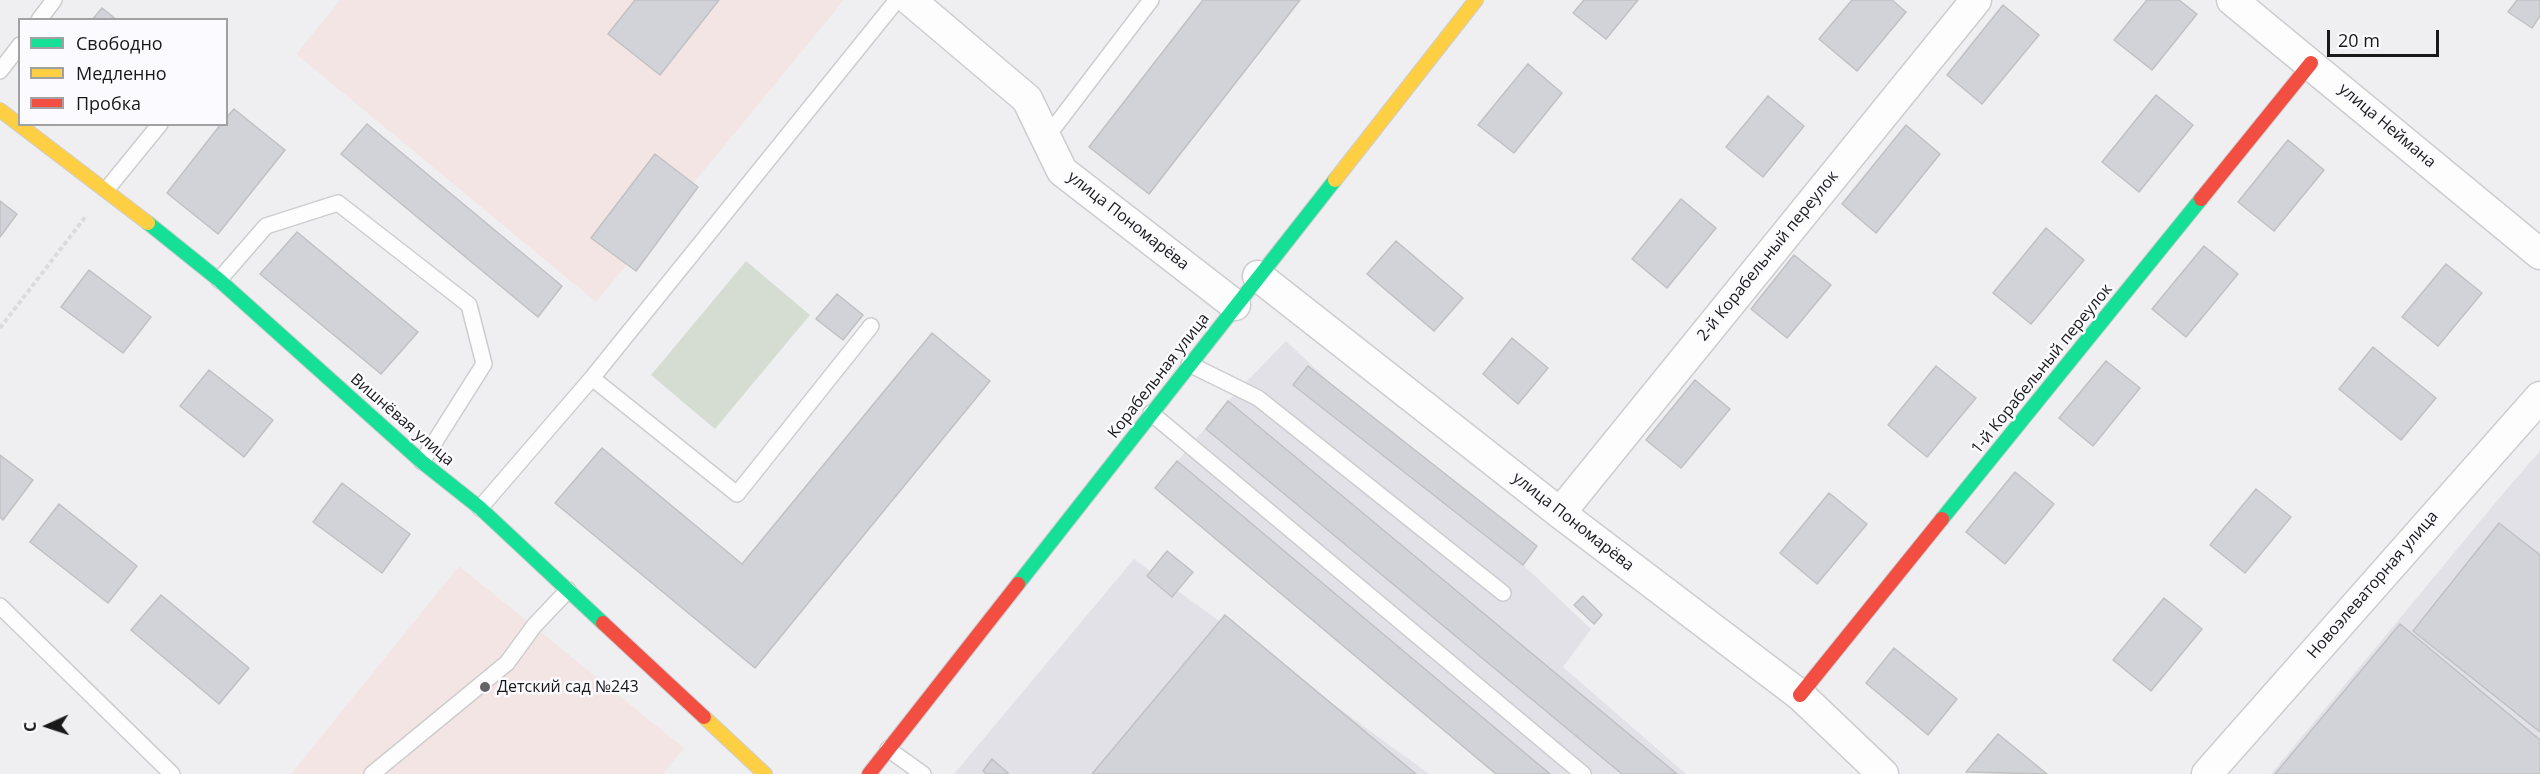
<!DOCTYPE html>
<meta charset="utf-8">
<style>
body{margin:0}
#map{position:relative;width:2540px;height:774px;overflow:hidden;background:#efeff1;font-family:"Open Sans",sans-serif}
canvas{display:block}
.legend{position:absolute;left:18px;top:18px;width:210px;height:108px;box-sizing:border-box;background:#fbfbff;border:2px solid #a1a1a3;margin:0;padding:8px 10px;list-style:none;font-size:18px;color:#19191a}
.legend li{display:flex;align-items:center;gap:12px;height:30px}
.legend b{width:30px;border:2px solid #a1a1a3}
.north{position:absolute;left:18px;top:696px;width:60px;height:60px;-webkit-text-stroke:4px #fbfbff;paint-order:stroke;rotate:267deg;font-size:16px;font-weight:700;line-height:24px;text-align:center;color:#19191a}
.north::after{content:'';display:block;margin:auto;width:21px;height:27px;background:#19191a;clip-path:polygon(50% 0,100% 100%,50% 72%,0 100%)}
.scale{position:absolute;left:2327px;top:30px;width:112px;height:27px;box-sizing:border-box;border:3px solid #19191a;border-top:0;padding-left:8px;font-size:18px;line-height:21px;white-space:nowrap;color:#19191a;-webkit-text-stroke:4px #fbfbff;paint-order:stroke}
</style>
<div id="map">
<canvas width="2540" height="774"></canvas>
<ul class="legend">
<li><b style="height:8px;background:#16e098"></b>Свободно</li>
<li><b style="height:8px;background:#ffcf43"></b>Медленно</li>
<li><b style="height:8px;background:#f24e42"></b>Пробка</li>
</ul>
<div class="north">С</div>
<div class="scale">20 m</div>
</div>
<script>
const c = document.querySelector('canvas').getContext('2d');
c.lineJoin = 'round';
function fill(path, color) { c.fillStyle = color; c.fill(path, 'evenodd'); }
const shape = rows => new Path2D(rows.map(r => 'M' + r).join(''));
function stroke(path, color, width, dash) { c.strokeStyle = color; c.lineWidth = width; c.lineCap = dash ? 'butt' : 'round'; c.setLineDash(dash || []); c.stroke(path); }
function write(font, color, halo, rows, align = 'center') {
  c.font = font + ' "Open Sans",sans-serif'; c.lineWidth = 5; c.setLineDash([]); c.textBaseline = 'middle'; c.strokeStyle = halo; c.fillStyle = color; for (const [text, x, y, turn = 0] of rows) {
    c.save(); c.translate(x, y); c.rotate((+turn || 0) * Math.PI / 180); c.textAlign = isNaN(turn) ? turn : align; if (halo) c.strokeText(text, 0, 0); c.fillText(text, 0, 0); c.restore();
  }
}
fill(shape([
 [1286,341,1591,629,1563,667,1686,774,1496,774,1155,488,1228,401],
 [2540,451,2540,774,2271,774,2506,490],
 [1134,559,1429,774,954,774]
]), '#e1e1e7');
fill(shape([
 [340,0,844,0,596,302,296,54],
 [459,566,684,748,663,774,291,774]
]), '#f4e5e5');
fill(shape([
 [746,261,810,315,715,429,651,375]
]), '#d5ddd3');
const building = shape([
 [635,0,719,0,660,75,608,34,635,0],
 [1203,0,1300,0,1149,194,1089,147,1203,0],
 [1584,0,1638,0,1606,39,1573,13,1584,0],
 [1852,0,1892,0,1906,12,1857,71,1819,39,1852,0],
 [2147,0,2179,0,2197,14,2152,70,2114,40,2147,0],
 [2517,0,2540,0,2540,16,2532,28,2508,12,2517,0],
 [2003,5,2039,35,1982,104,1947,75,2003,5],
 [102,8,117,20,92,20,102,8],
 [1528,64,1562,93,1514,153,1478,125,1528,64],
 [2156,95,2193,125,2139,192,2102,162,2156,95],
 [1768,96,1804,126,1763,177,1726,147,1768,96],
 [234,109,285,150,218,234,167,193,221,124,226,124,226,118,234,109],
 [367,124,562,286,538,317,341,154,367,124],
 [1906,125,1940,154,1876,233,1842,204,1906,125],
 [2288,140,2324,170,2274,231,2238,202,2288,140],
 [655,154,698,187,636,271,591,238,655,154],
 [1681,199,1716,228,1667,288,1632,259,1681,199],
 [0,201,17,214,0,237,0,201],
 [2046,228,2084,260,2031,324,1993,293,2046,228],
 [297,232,418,332,381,374,260,274,297,232],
 [1396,241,1463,298,1434,331,1367,274,1396,241],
 [2204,246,2238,274,2186,337,2152,309,2204,246],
 [1794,255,1831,285,1787,338,1751,309,1794,255],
 [2446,264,2482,293,2438,346,2402,317,2446,264],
 [89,270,151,317,123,353,61,307,89,270],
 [837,294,863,315,843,340,816,319,837,294],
 [932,333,990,381,755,668,555,503,602,448,742,564,932,333],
 [1512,338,1548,368,1518,404,1483,374,1512,338],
 [2373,347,2436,398,2401,440,2339,389,2373,347],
 [2106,361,2140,388,2093,446,2059,418,2106,361],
 [1308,366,1537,546,1523,565,1293,385,1308,366],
 [1936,366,1976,398,1927,457,1888,425,1936,366],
 [209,370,273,420,244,457,180,406,209,370],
 [1695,380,1730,409,1681,468,1646,440,1695,380],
 [1228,401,1677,774,1622,774,1206,429,1228,401],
 [0,455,33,480,3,520,0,517,0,455],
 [1177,461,1550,774,1496,774,1155,488,1177,461],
 [2015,472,2054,504,2005,564,1966,532,2015,472],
 [342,483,410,534,382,573,313,522,342,483],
 [2256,489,2291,517,2245,573,2210,545,2256,489],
 [1829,493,1867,524,1817,584,1780,553,1829,493],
 [59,504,137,566,108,603,30,542,59,504],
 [2499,523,2540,555,2540,732,2413,631,2499,523],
 [1167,551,1193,572,1172,597,1147,576,1167,551],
 [161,595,249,668,219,704,131,630,161,595],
 [1583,596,1602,615,1594,624,1574,605,1583,596],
 [2164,598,2202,629,2151,691,2113,660,2164,598],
 [1225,615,1416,774,1092,774,1225,615],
 [2400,624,2540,740,2540,774,2275,774,2400,624],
 [1894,648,1957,699,1928,735,1866,683,1894,648],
 [1998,734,2047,774,1966,772,1998,734],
 [992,759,1008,773,1008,774,987,774,983,771,992,759]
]);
fill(building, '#d2d2d9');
stroke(building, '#c1c1c3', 1.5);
const lane = shape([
 [39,20,54,0],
 [0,71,20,45],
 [1046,138,1151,0],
 [107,189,160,124],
 [219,280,266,226,338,203,469,305,484,364,422,462],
 [1189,364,1258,398,1503,593],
 [592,378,737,494,871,326],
 [1151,413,1583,774],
 [480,508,592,378,897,0],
 [0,606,172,774],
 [888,749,923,774],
 [372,774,507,663,534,626,568,590]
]);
const street = shape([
 [910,0,1027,99,1062,171,1235,305],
 [2232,0,2540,254],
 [1258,276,1560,513,1800,695,1883,774],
 [1560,513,1976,0],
 [2207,774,2540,397]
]);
const fast = shape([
 [148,223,219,280,422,462,480,508,603,623],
 [1942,519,2201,199],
 [1018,584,1335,180]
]);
const slow = shape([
 [0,110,148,223],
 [1335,180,1476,0],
 [704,717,765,774]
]);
const jam = shape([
 [2201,199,2311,63],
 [603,623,704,717],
 [1800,695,1942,519],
 [869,774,1018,584]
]);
stroke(lane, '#cdcdcf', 18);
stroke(street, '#cdcdcf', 33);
stroke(fast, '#cdcdcf', 16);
stroke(slow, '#cdcdcf', 16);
stroke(jam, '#cdcdcf', 16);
stroke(shape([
 [0,328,86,216]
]), '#dbdbdd', 4, [4.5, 3]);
stroke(lane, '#fdfdfd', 15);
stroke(street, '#fdfdfd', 30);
stroke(fast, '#16e098', 14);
stroke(slow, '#ffcf43', 14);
stroke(jam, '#f24e42', 14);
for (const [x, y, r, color] of [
 [485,687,6,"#646465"]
]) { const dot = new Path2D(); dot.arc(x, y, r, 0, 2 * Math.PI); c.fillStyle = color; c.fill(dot); stroke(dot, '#fbfbff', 2); }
write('16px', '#19191a', '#fbfbff', [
 ["улица Неймана",2387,126,40],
 ["улица Пономарёва",1128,221,38],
 ["2-й Корабельный переулок",1768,256,-51],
 ["1-й Корабельный переулок",2042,369,-51],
 ["Корабельная улица",1159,376,-52],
 ["Вишнёвая улица",402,420,41],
 ["улица Пономарёва",1573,522,38],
 ["Новоэлеваторная улица",2373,585,-49]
]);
write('16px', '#19191a', '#fbfbff', [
 ["Детский сад №243",497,687]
], 'left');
</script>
